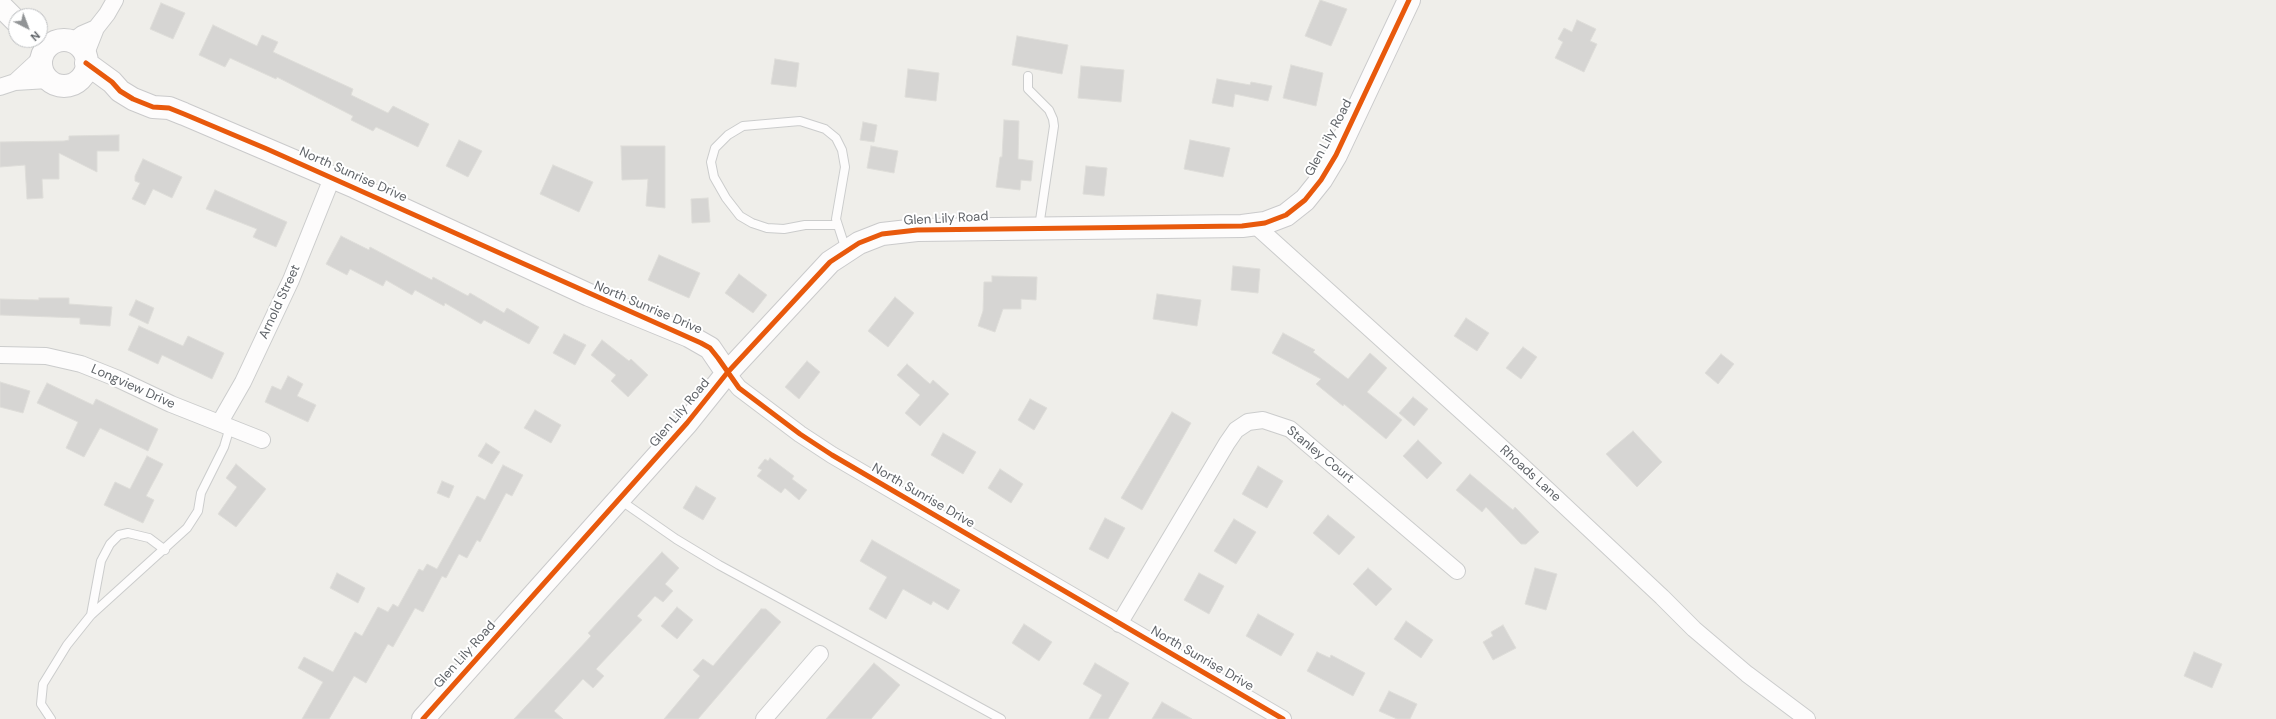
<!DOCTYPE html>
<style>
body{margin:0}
#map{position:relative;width:2276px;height:719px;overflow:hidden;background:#efeeea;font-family:"DM Sans",sans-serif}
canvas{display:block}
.north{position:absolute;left:8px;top:8px;width:40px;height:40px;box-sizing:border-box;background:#fff;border:1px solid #bfc1c3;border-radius:50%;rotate:138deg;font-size:11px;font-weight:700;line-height:16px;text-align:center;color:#5f6368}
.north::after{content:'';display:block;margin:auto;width:14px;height:18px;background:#919496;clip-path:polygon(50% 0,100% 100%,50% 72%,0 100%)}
</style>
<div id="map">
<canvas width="2276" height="719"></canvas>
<div class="north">N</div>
</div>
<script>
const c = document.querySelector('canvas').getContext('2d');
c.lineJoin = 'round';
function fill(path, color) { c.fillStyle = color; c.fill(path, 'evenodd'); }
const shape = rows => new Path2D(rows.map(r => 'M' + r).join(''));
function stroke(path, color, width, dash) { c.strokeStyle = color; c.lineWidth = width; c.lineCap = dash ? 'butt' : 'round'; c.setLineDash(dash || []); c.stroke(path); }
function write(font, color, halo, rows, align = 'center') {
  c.font = font + ' "DM Sans",sans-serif'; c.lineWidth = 4; c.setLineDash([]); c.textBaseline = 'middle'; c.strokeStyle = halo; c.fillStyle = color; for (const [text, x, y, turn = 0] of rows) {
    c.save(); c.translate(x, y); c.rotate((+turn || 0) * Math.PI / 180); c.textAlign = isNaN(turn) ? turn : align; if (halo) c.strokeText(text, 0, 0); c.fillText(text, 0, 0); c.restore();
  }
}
const building = shape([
 [1320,0,1347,9,1331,46,1305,36,1320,0],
 [161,3,185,13,173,39,150,29,161,3],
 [1577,20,1596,29,1590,41,1597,44,1584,72,1555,58,1563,42,1558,39,1564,28,1572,32,1577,20],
 [213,25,257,46,262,35,278,42,273,52,353,89,351,95,388,113,393,106,429,124,418,147,376,127,373,131,351,120,353,116,277,77,276,79,230,58,225,67,199,55,213,25],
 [1017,36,1068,45,1062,74,1012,65,1017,36],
 [775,59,799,63,796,87,771,84,775,59],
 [1291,65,1323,73,1316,106,1283,98,1291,65],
 [1081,66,1124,70,1121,102,1078,98,1081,66],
 [908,69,939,73,936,101,905,97,908,69],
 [1217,79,1250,85,1251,82,1272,86,1268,101,1235,94,1233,107,1212,103,1217,79],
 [1004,120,1019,121,1018,159,1033,161,1031,181,1021,180,1020,190,996,187,1000,157,1002,157,1004,120],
 [863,122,877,125,874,142,860,140,863,122],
 [119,135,119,151,97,151,97,172,59,153,59,179,42,179,43,198,27,199,25,165,0,167,0,142,64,141,69,140,69,136,119,135],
 [459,140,482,151,468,177,446,166,459,140],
 [1190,140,1230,148,1223,177,1184,169,1190,140],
 [621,146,665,146,665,208,646,206,648,179,622,180,621,146],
 [871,146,898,151,894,173,867,168,871,146],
 [143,159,182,177,172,198,153,189,145,205,132,199,140,183,135,181,135,176,143,159],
 [553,165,593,182,579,212,540,194,553,165],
 [1086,166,1107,168,1104,196,1083,194,1086,166],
 [215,190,287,222,276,247,253,237,257,229,206,209,215,190],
 [708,198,710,222,692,223,691,199,708,198],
 [341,236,369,250,370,247,432,280,433,277,468,296,470,293,504,313,507,308,539,327,529,344,484,320,481,324,445,303,444,306,415,290,412,295,386,280,383,286,350,269,347,275,326,264,341,236],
 [659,255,700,273,689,298,648,280,659,255],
 [1233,266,1260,269,1258,293,1231,290,1233,266],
 [739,274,767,295,753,313,725,293,739,274],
 [992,276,1037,277,1036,300,1021,299,1021,309,1003,309,995,332,978,326,983,311,984,282,992,282,992,276],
 [1157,294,1201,300,1197,326,1153,319,1157,294],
 [895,297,914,313,888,347,868,331,895,297],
 [39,298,69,298,69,304,112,307,110,326,80,324,80,318,0,315,0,299,39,300,39,298],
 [136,300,154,308,148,324,129,315,136,300],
 [1466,318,1489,333,1477,351,1454,336,1466,318],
 [139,326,183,346,188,336,224,353,212,379,162,355,158,364,128,350,139,326],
 [1283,333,1315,350,1313,352,1348,379,1370,353,1387,368,1367,392,1402,420,1386,439,1344,404,1343,406,1316,384,1321,379,1272,353,1283,333],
 [564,334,586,345,575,365,553,353,564,334],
 [602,340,629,361,631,359,648,375,628,397,611,381,616,375,591,355,602,340],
 [1523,347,1537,357,1521,379,1506,368,1523,347],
 [1721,354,1734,364,1718,384,1705,373,1721,354],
 [807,361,820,372,799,399,785,387,807,361],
 [907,364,930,384,933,380,949,394,920,426,905,413,920,395,897,375,907,364],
 [288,376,303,384,297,396,316,405,308,422,265,402,272,386,281,390,288,376],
 [0,382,30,391,23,413,0,407,0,382],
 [47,383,93,405,96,399,158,429,148,451,100,428,84,457,66,448,78,422,37,403,47,383],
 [1413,397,1428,409,1414,426,1399,413,1413,397],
 [1030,399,1047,408,1034,430,1018,420,1030,399],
 [535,410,561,425,551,443,524,428,535,410],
 [1172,412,1191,423,1142,510,1121,498,1172,412],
 [1633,431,1662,462,1637,487,1606,454,1633,431],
 [943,433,976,452,963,474,931,455,943,433],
 [1418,440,1442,463,1427,479,1403,456,1418,440],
 [486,443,500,452,492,464,478,456,486,443],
 [147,456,163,464,146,496,154,500,143,523,104,505,115,482,130,489,147,456],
 [770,458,794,476,792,479,807,490,799,500,785,488,781,493,757,476,762,470,758,468,765,459,768,461,770,458],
 [236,464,266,489,236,527,218,514,237,487,226,478,236,464],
 [503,465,523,475,512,496,506,493,480,542,477,540,467,558,459,554,446,578,442,576,423,612,415,608,393,647,388,644,366,683,354,676,329,719,302,719,323,682,298,668,304,657,333,672,355,632,362,636,378,607,388,612,393,604,398,607,419,569,423,571,427,564,437,569,477,496,485,500,503,465],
 [1258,466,1283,481,1267,508,1242,494,1258,466],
 [1000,469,1023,484,1011,503,988,488,1000,469],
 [1470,474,1513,510,1515,507,1539,532,1526,544,1521,544,1486,507,1482,512,1456,490,1470,474],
 [442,481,454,486,449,498,437,493,442,481],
 [696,486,716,498,703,520,683,508,696,486],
 [1328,515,1355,537,1339,555,1313,533,1328,515],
 [1105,518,1125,528,1108,559,1089,549,1105,518],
 [1234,519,1256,532,1236,564,1214,551,1234,519],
 [872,540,960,590,948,610,933,601,931,605,903,589,886,619,869,609,887,577,860,561,872,540],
 [662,552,679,568,665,584,673,591,663,602,655,596,637,616,642,620,596,669,604,676,593,688,583,679,554,711,563,719,514,719,591,636,588,633,662,552],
 [1368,568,1392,589,1376,606,1353,584,1368,568],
 [1535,568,1557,574,1546,610,1525,604,1535,568],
 [337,573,365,588,358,603,330,588,337,573],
 [1199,573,1224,586,1209,614,1184,600,1199,573],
 [677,607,693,620,677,639,661,626,677,607],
 [761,609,766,609,781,622,698,719,664,719,700,676,693,670,703,659,713,666,761,609],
 [1258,614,1294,634,1281,656,1246,636,1258,614],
 [1406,621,1433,640,1421,658,1394,639,1406,621],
 [1024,624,1052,642,1039,661,1012,643,1024,624],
 [1503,625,1516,648,1493,660,1483,642,1493,636,1491,632,1503,625],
 [1317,652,1330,658,1331,655,1365,673,1353,696,1307,671,1317,652],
 [2194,652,2222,664,2212,688,2184,676,2194,652],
 [874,663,900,685,871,719,826,719,874,663],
 [1095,663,1129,683,1108,719,1089,719,1102,695,1083,684,1095,663],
 [1389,691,1417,704,1410,719,1397,719,1379,711,1389,691],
 [1162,702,1192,719,1152,719,1162,702]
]);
fill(building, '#d6d5d3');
stroke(building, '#deddd9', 1);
const lane = shape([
 [1028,76,1028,89,1049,110,1053,119,1054,126,1039,227],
 [837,225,805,225,784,229,767,228,752,223,740,216,726,198,714,177,711,162,715,148,728,135,743,126,800,121,825,129,836,138,842,150,845,167,836,219,846,250],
 [620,500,676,539,719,565,1001,719],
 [91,615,101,561,110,544,119,535,128,533,149,538,165,550],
 [51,719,41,704,43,684,67,645,91,615,187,528,198,511,201,493,224,447,230,427]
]);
const street = shape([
 [73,41,82,34,96,28],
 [85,56,96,28,107,14,115,0],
 [15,82,41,58],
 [0,87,15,82,48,80],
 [1255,225,1521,465,1662,597,1694,629,1747,674,1807,719],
 [0,355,46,356,81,364,116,378,171,404,262,440],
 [727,373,739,388,800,434,832,455,1283,719],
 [220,422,243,382,291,280,332,178],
 [1119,624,1227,443,1236,430,1248,422,1263,420,1290,429,1457,571],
 [764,719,820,654]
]);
const secondary = shape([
 [0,5,16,21],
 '41 63a23 23 0 1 1 46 0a23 23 0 1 1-46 0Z',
 [86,63,112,82,120,91,133,99,153,107,169,108,184,114,355,187,589,295,689,336,710,348,727,373],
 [423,719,687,423,727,373,830,262,859,243,882,234,917,230,1242,226,1265,223,1286,215,1305,200,1321,180,1336,155,1409,0]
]);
stroke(lane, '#cbcccc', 10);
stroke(street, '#cbcccc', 18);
stroke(secondary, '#cacacb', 24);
stroke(lane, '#fdfcfc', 8);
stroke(street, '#fdfcfc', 16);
stroke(secondary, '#fdfcfc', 22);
stroke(shape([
 [86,63,112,82,120,91,133,99,153,107,169,108,184,114,267,149,701,343,710,348,718,358,739,388,800,434,832,455,1283,719],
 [423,719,687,423,727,373,830,262,859,243,882,234,917,230,1242,226,1265,223,1286,215,1305,200,1321,180,1336,155,1409,0]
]), '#e8590c', 5);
write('13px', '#5f6368', '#fff', [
 ["Glen Lily Road",1329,138,-62],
 ["North Sunrise Drive",353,175,24],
 ["Glen Lily Road",946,219,-3],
 ["Arnold Street",280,302,-65],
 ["North Sunrise Drive",648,308,23],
 ["Longview Drive",133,387,24],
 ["Glen Lily Road",680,413,-50],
 ["Stanley Court",1320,455,39],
 ["Rhoads Lane",1530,474,42],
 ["North Sunrise Drive",923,496,30],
 ["Glen Lily Road",465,655,-48],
 ["North Sunrise Drive",1202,659,30]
]);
</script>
